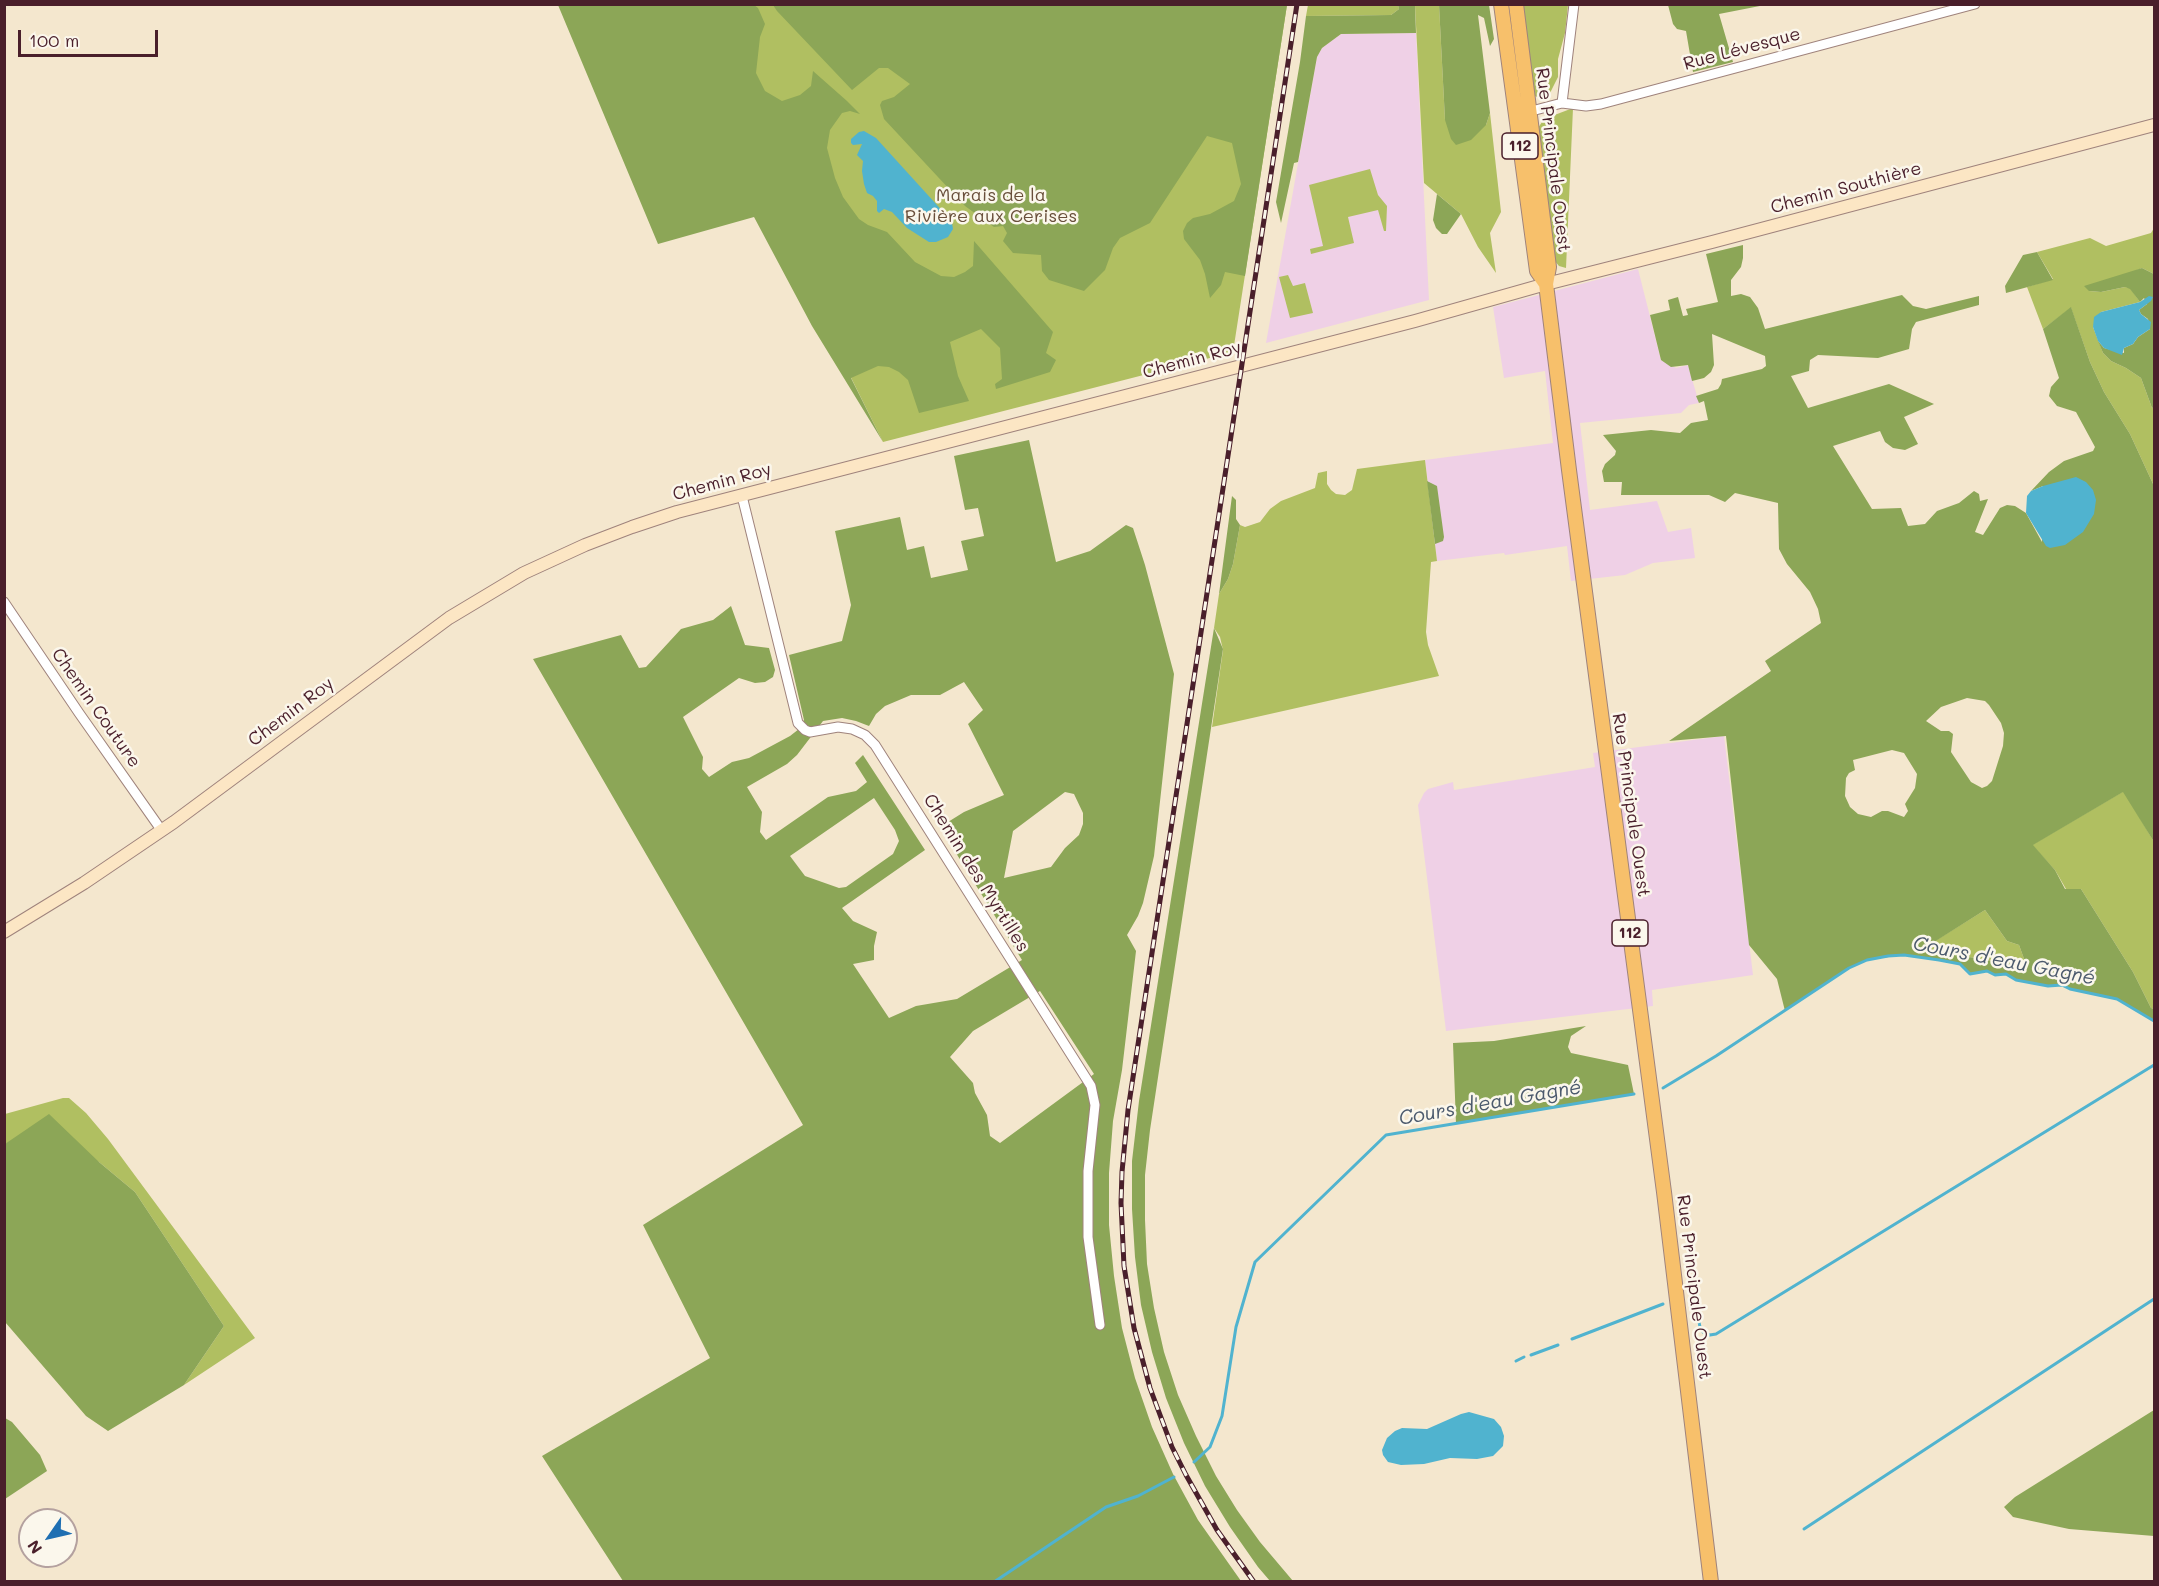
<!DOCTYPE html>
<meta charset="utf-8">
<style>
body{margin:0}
#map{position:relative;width:2159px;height:1586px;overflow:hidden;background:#f4e7ce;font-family:Mali,sans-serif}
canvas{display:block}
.frame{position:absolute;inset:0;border:6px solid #4a1f2b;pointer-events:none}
.north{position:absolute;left:18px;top:1508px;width:60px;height:60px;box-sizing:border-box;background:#fbf7ec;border:2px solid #b4a19f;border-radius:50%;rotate:236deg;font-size:16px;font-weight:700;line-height:24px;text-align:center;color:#4a1f2b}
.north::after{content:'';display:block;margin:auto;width:21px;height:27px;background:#1f6fb2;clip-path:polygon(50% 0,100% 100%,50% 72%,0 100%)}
.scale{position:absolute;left:18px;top:30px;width:140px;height:27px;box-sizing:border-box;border:3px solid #4a1f2b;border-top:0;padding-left:8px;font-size:18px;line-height:21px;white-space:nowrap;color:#4a1f2b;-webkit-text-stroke:4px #fbf7ec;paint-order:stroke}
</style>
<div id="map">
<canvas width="2159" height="1586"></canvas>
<div class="frame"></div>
<div class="north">N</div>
<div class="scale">100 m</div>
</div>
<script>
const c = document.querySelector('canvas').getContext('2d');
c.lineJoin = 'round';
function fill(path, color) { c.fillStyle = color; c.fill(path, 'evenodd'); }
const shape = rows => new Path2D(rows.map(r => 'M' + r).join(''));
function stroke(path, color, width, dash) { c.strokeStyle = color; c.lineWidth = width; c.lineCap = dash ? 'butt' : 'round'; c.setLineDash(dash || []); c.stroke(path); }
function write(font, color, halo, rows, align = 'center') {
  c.font = font + ' Mali,sans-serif'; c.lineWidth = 5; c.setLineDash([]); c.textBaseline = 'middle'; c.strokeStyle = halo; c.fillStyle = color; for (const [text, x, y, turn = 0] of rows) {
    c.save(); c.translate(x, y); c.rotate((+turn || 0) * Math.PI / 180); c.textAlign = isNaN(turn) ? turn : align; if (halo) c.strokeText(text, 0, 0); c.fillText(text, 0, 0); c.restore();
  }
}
fill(shape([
 [1416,33,1429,300,1266,343,1317,57,1322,48,1341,34],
 [1638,269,1661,360,1676,368,1688,365,1699,403,1689,405,1681,413,1580,423,1590,510,1657,501,1668,532,1691,528,1695,558,1653,563,1625,575,1571,581,1567,546,1505,555,1504,553,1437,561,1425,460,1553,443,1545,371,1504,378,1493,307],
 [1724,736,1753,975,1652,990,1653,1006,1446,1031,1418,805,1424,793,1428,789,1453,782,1454,790,1595,767,1593,753]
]), '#efd0e6');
fill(shape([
 [1398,4,1399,9,1391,15,1306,16,1308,5],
 [666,5,1287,5,1233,352,883,442],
 [1415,5,1439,5,1445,120,1486,125,1490,113,1501,212,1490,233,1496,273,1478,247,1461,214,1424,183],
 [1522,5,1568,5,1565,33,1558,59,1558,77,1550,93,1543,98,1534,96],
 [1573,108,1566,268,1559,266,1554,260,1538,128,1544,119],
 [1370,169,1378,195,1387,206,1386,231,1384,231,1378,210,1348,217,1354,243,1311,254,1310,249,1323,246,1309,185],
 [2154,228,2154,274,2142,268,2089,291,2101,292,2125,287,2130,288,2140,302,2101,312,2093,327,2103,353,2111,361,2126,368,2141,378,2152,408,2154,407,2154,486,2130,434,2104,392,2090,362,2071,308,2043,329,2027,287,2053,279,2037,252,2090,238,2106,246,2151,233],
 [1288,275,1293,286,1305,283,1313,313,1290,318,1279,277],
 [1425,460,1437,561,1431,562,1426,632,1428,645,1439,676,1212,727,1223,650,1220,637,1214,628,1219,594,1228,579,1233,564,1240,525,1245,527,1260,522,1270,509,1281,501,1315,488,1318,473,1327,471,1327,484,1331,490,1336,494,1345,495,1352,490,1357,469],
 [2124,791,2154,842,2154,1009,2151,1008,2133,972,2081,889,2066,889,2055,870,2032,845],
 [1985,910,2007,941,2019,945,2027,967,1922,949],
 [63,1098,69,1098,86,1113,108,1139,255,1338,184,1385,224,1326,135,1192,99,1162,10,1142,5,1144,5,1114]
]), '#b0bf61');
fill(shape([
 [558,5,754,5,758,8,765,24,760,37,756,73,765,91,782,101,800,95,811,86,813,71,847,101,860,114,850,111,842,113,830,130,827,148,835,178,843,197,859,219,868,225,887,232,915,262,941,276,954,277,965,272,973,266,974,241,1053,332,1046,353,1056,360,1050,372,996,389,995,384,1002,379,1000,348,981,329,950,342,958,376,969,401,919,413,908,380,899,372,889,367,878,366,851,378,883,442,812,326,754,217,658,244],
 [773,5,1287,5,1245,276,1225,272,1221,285,1210,298,1205,274,1200,260,1184,239,1183,231,1187,223,1193,218,1210,214,1234,201,1241,184,1232,143,1207,136,1150,223,1120,238,1113,248,1105,270,1084,291,1049,280,1042,271,1041,255,1013,253,1003,241,1007,233,1003,226,994,227,965,206,884,119,880,105,882,101,894,97,910,84,888,68,879,68,852,90,777,11],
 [1398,5,1415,5,1416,33,1341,34,1322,48,1317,57,1298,162,1294,163,1281,223,1276,202,1300,62,1306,16,1391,15,1399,9],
 [1439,5,1489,5,1494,39,1490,46,1484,18,1478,15,1490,113,1486,125,1471,140,1456,145,1451,139,1445,120],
 [1668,5,1668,4,1765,5,1719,14,1733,62,1693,72,1686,31,1677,29,1673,24],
 [1437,194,1461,214,1447,234,1442,234,1436,228,1433,220],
 [1743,245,1743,258,1741,267,1731,280,1731,296,1741,294,1750,297,1758,308,1765,329,1902,295,1913,306,1926,309,1979,296,1979,305,1916,322,1912,329,1909,349,1878,358,1818,355,1810,360,1809,371,1791,376,1808,408,1889,384,1934,404,1904,417,1918,444,1905,450,1893,448,1885,442,1880,431,1833,446,1872,509,1901,508,1908,526,1925,524,1937,511,1959,503,1974,491,1979,494,1980,501,1988,499,1975,532,1983,535,2000,508,2007,505,2015,506,2026,513,2042,542,2043,486,2031,491,2049,472,2064,461,2093,451,2095,447,2076,412,2057,406,2049,396,2051,387,2059,378,2043,329,2071,307,2090,362,2104,392,2130,434,2154,486,2154,842,2123,792,2033,845,2055,870,2065,889,2081,889,2133,972,2151,1008,2154,1009,2154,1021,2117,999,2070,989,2062,985,2048,986,2016,980,2006,974,1995,975,1987,971,1970,974,1960,964,1904,955,1867,960,1850,968,1785,1011,1777,979,1749,945,1726,736,1669,741,1771,671,1765,661,1821,623,1818,609,1810,592,1787,564,1779,549,1778,503,1735,493,1725,502,1709,495,1621,495,1622,482,1604,482,1602,471,1605,464,1615,455,1616,451,1603,435,1651,430,1680,433,1691,423,1708,420,1704,401,1699,403,1696,396,1718,389,1721,384,1722,379,1762,369,1766,366,1765,356,1712,334,1714,365,1711,372,1704,378,1692,381,1688,365,1671,367,1661,360,1650,315,1670,310,1668,300,1678,297,1683,316,1688,315,1686,309,1718,302,1706,254],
 [1967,698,1985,701,1989,705,2001,723,2004,733,2003,746,1992,781,1987,786,1982,788,1971,782,1951,752,1953,734,1949,731,1941,731,1926,721,1941,707],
 [1892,750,1904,753,1917,774,1915,788,1905,804,1908,811,1904,817,1888,811,1882,811,1871,817,1858,814,1850,807,1845,796,1846,778,1849,773,1855,770,1853,760],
 [1985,910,2007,941,2019,945,2027,967,1923,949],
 [2037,252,2053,280,2006,293,2005,286,2023,255],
 [2142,268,2154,274,2154,407,2152,408,2141,378,2126,368,2111,361,2103,353,2098,341,2104,348,2124,353,2124,348,2133,344,2138,337,2150,329,2148,319,2141,314,2139,310,2147,304,2144,298,2140,302,2130,289,2125,287,2101,292,2089,291,2084,286],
 [1029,440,1056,562,1090,551,1126,525,1133,528,1145,565,1174,674,1154,856,1143,903,1138,916,1127,935,1136,951,1122,1070,1113,1121,1109,1173,1109,1225,1114,1276,1122,1328,1135,1378,1152,1427,1173,1474,1198,1520,1241,1581,623,1581,542,1456,710,1358,643,1225,803,1125,533,659,621,635,639,668,646,667,681,629,713,620,731,606,745,645,769,648,775,670,773,677,765,682,755,683,739,678,683,717,703,757,702,769,709,777,732,762,749,758,790,736,799,729,804,720,789,655,842,641,851,605,835,531,900,517,907,550,924,546,931,578,968,570,961,541,984,536,978,508,965,510,954,456],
 [964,682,983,710,968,724,1004,795,964,812,940,827,1022,960,957,999,916,1006,889,1018,853,964,874,960,874,946,877,932,853,921,842,908,925,850,863,755,855,763,867,782,856,791,828,797,766,840,760,832,762,812,747,787,787,764,797,755,823,721,842,718,856,721,869,726,876,714,885,706,911,695,940,695],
 [1065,792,1074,794,1083,813,1083,824,1079,835,1065,848,1051,867,1004,878,1013,831],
 [874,798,895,830,899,841,893,854,846,887,839,888,805,876,790,856],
 [1040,991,1094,1074,1000,1143,990,1136,987,1115,975,1093,973,1083,950,1057,973,1031],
 [1427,481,1437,486,1444,537,1443,541,1435,544],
 [1232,496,1236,500,1236,519,1240,525,1233,564,1228,579,1219,594],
 [1214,628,1223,649,1150,1130,1145,1175,1145,1220,1147,1264,1154,1308,1164,1352,1178,1395,1196,1436,1216,1476,1237,1510,1260,1542,1293,1581,1270,1581,1258,1567,1230,1527,1205,1486,1184,1443,1166,1398,1152,1352,1141,1305,1135,1257,1132,1209,1132,1161,1139,1101],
 [1586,1026,1571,1036,1568,1047,1571,1053,1628,1065,1634,1094,1456,1124,1453,1043,1494,1041],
 [49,1114,99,1162,135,1192,224,1326,184,1385,108,1431,86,1416,5,1322,5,1144],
 [2154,1410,2154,1536,2069,1529,2013,1517,2004,1507,2015,1497],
 [5,1418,12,1422,40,1455,47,1471,5,1499]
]), '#8ca657');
fill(shape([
 [864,131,876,138,946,215,952,223,953,229,948,237,936,242,929,242,907,228,892,212,884,209,879,213,877,211,877,201,873,196,867,193,864,184,862,171,863,161,857,155,862,144,853,145,851,143,851,139,859,132],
 [2149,296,2153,297,2151,301,2139,310,2141,314,2151,322,2150,329,2138,337,2133,344,2124,348,2122,355,2104,348,2098,341,2093,327,2094,317,2101,312,2140,302],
 [2076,477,2086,482,2093,490,2096,500,2094,514,2083,532,2065,545,2050,548,2046,546,2026,513,2027,496,2031,491,2043,486],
 [1469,1412,1494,1419,1501,1427,1504,1436,1503,1446,1493,1456,1477,1459,1450,1458,1424,1464,1401,1465,1388,1462,1383,1455,1382,1450,1387,1438,1395,1431,1402,1428,1427,1429,1461,1414]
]), '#50b3cf');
stroke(shape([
 [1663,1088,1716,1056,1849,968,1867,960,1888,956,1904,955,1939,960,1960,964,1970,974,1987,971,1995,975,2006,974,2016,980,2048,986,2062,985,2070,989,2117,999,2154,1021],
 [1695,1302,1700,1327,1703,1332,1710,1335,1716,1334,2154,1065],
 [1572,1339,1663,1304],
 [1531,1355,1558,1345],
 [1516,1361,1524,1357],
 [1194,1462,1210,1447,1222,1416,1236,1327,1255,1262,1386,1135,1634,1094],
 [1804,1529,2154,1299],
 [994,1582,1106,1507,1138,1496,1174,1477]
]), '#50b3cf', 3);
const street = shape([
 [1562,103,1574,4],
 [1524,113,1562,103,1586,106,1601,104,1975,4],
 [742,496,798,723,805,730,810,732,838,727,852,729,865,735,875,745,1091,1086,1095,1105,1088,1171,1088,1237,1100,1325],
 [4,602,79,713,162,831]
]);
const secondary = shape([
 [4,932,84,883,174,822,449,618,524,573,585,545,632,527,677,512,1415,321,1546,284,1712,242,2154,125]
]);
const primary = shape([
 [1501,4,1537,271,1546,284],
 [1516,4,1549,267,1546,284,1569,470,1664,1192,1711,1582]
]);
stroke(street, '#9f837c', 11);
stroke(secondary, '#9f837c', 14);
stroke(primary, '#9f837c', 16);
stroke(street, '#fff', 9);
stroke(secondary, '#fce6c4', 12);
stroke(primary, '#f7c06b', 14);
const rail = shape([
 [1254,1582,1217,1530,1186,1475,1172,1447,1150,1388,1134,1328,1124,1266,1121,1203,1122,1172,1128,1110,1297,4]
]);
stroke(rail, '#4a1f2b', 5);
stroke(rail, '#fbf7ec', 3, [9]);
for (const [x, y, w] of [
 [1520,146,36],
 [1630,933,36]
]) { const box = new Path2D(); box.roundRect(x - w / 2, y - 13, w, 26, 4.5); c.fillStyle = '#fbf7ec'; c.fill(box); stroke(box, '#4a1f2b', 1.5); }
write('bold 16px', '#4a1f2b', null, [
 ["112",1520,146],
 ["112",1630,933]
]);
write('18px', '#4a1f2b', '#fbf7ec', [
 ["Rue Lévesque",1742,49,-15],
 ["Rue Principale Ouest",1553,160,83],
 ["Chemin Southière",1846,188,-15],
 ["Chemin Roy",1192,360,-15],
 ["Chemin Roy",722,482,-15],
 ["Chemin Couture",96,708,55],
 ["Chemin Roy",291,712,-37],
 ["Rue Principale Ouest",1631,805,82],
 ["Chemin des Myrtilles",976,873,58],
 ["Rue Principale Ouest",1694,1287,83]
]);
write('18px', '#694f3b', '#fbf7ec', [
 ["Marais de la",991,195],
 ["Rivière aux Cerises",991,216]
]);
write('italic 20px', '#4c5a6d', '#fbf7ec', [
 ["Cours d'eau Gagné",2004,961,11],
 ["Cours d'eau Gagné",1490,1103,-10]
]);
</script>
